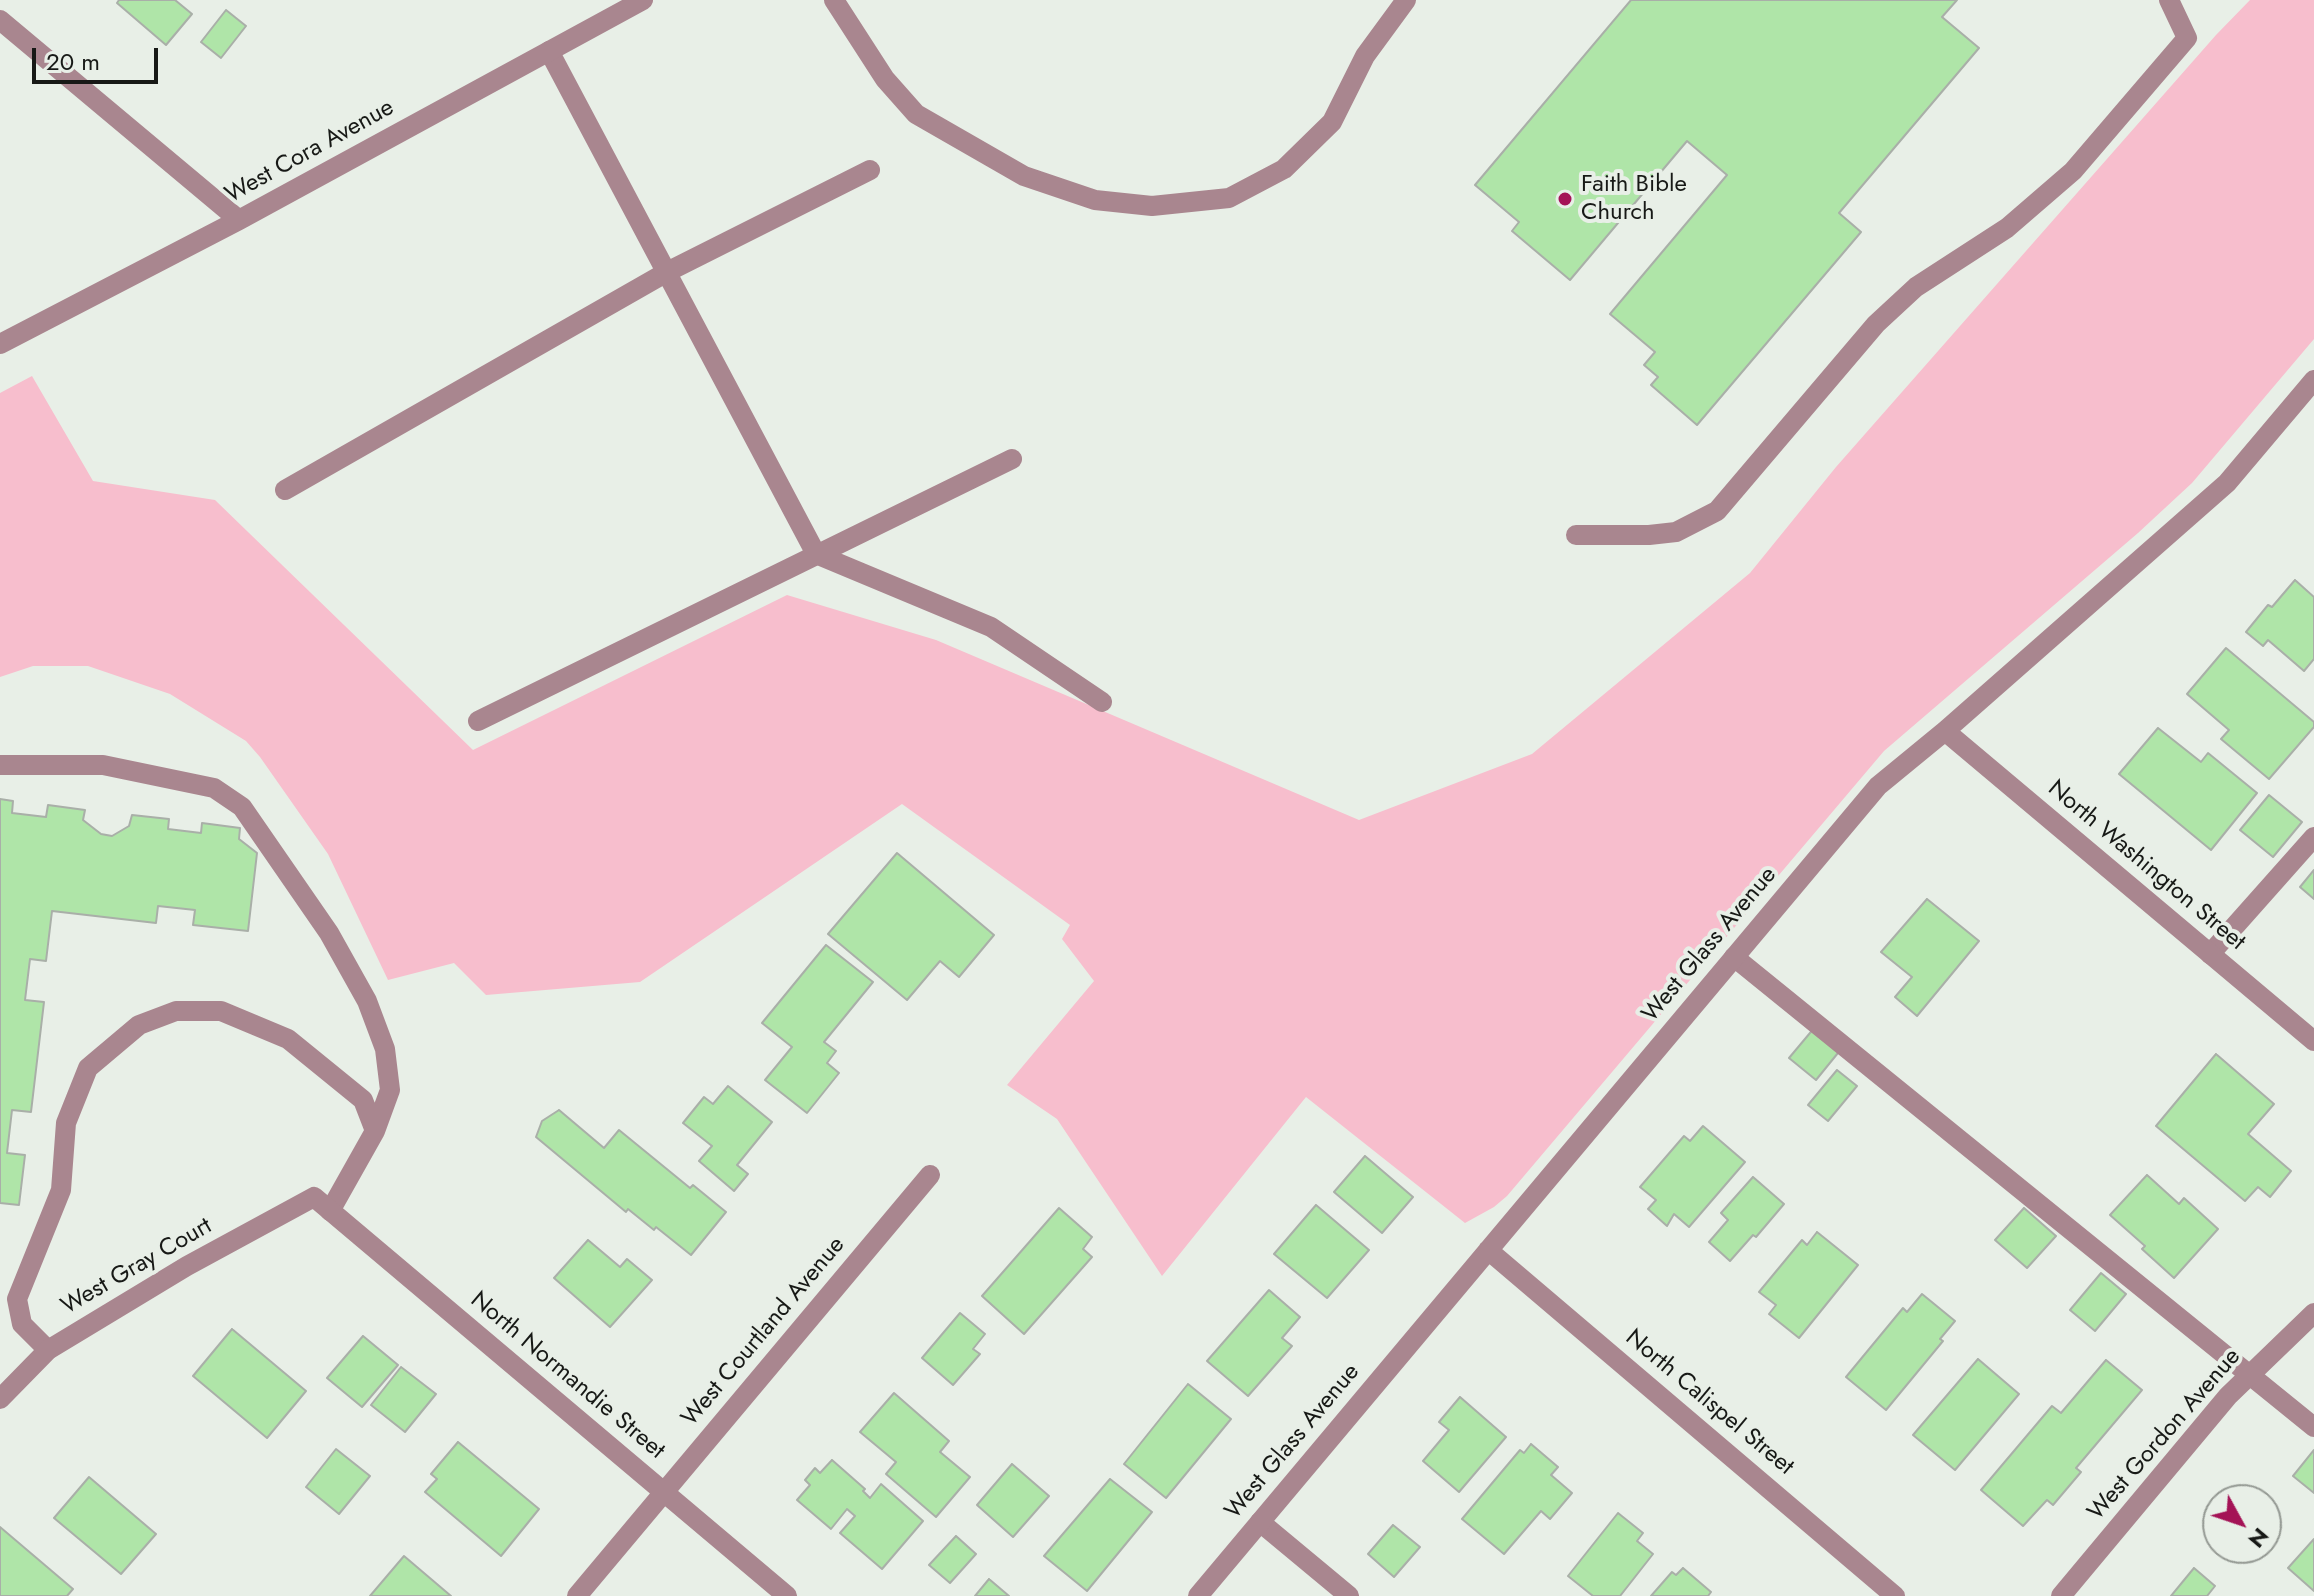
<!DOCTYPE html>
<style>
body{margin:0}
#map{position:relative;width:2314px;height:1596px;overflow:hidden;background:#e8efe7;font-family:Jost,sans-serif}
canvas{display:block}
.north{position:absolute;left:2202px;top:1484px;width:80px;height:80px;box-sizing:border-box;background:#e8efe7;border:2px solid #949993;border-radius:50%;rotate:130deg;font-size:22px;font-weight:700;line-height:32px;text-align:center;color:#171916}
.north::after{content:'';display:block;margin:auto;width:28px;height:36px;background:#a41356;clip-path:polygon(50% 0,100% 100%,50% 72%,0 100%)}
.scale{position:absolute;left:32px;top:48px;width:126px;height:36px;box-sizing:border-box;border:4px solid #171916;border-top:0;padding-left:10px;font-size:24px;line-height:28px;white-space:nowrap;color:#171916;-webkit-text-stroke:6px #e8efe7;paint-order:stroke}
</style>
<div id="map">
<canvas width="2314" height="1596"></canvas>
<div class="north">N</div>
<div class="scale">20 m</div>
</div>
<script>
const c = document.querySelector('canvas').getContext('2d');
c.lineJoin = 'round';
function fill(path, color) { c.fillStyle = color; c.fill(path, 'evenodd'); }
const shape = rows => new Path2D(rows.map(r => 'M' + r).join(''));
function stroke(path, color, width, dash) { c.strokeStyle = color; c.lineWidth = width; c.lineCap = dash ? 'butt' : 'round'; c.setLineDash(dash || []); c.stroke(path); }
function write(font, color, halo, rows, align = 'center') {
  c.font = font + ' Jost,sans-serif'; c.lineWidth = 8; c.setLineDash([]); c.textBaseline = 'middle'; c.strokeStyle = halo; c.fillStyle = color; for (const [text, x, y, turn = 0] of rows) {
    c.save(); c.translate(x, y); c.rotate((+turn || 0) * Math.PI / 180); c.textAlign = isNaN(turn) ? turn : align; if (halo) c.strokeText(text, 0, 0); c.fillText(text, 0, 0); c.restore();
  }
}
fill(shape([
 [2250,0,2314,0,2314,339,2192,483,2138,533,1884,751,1507,1196,1494,1207,1465,1223,1306,1097,1162,1276,1057,1119,1007,1085,1094,981,1062,939,1070,925,902,804,640,982,486,995,454,963,388,980,328,854,260,757,246,741,170,694,88,666,33,666,0,677,0,393,32,376,93,481,215,500,473,750,787,595,936,640,1359,820,1532,754,1750,573,1836,467,2216,35]
]), '#f7becd');
const building = shape([
 [119,0,175,0,192,14,166,45,117,3,119,0],
 [1631,0,1957,0,1942,17,1979,48,1839,213,1861,232,1697,425,1651,385,1658,377,1644,365,1655,352,1610,314,1727,175,1687,141,1570,280,1512,231,1519,222,1475,185,1631,0],
 [226,10,246,26,221,58,201,42,226,10],
 [2295,580,2314,597,2314,659,2304,671,2268,640,2263,646,2246,632,2268,605,2272,607,2295,580],
 [2226,648,2314,722,2314,727,2269,779,2221,739,2229,730,2187,694,2226,648],
 [2158,728,2201,762,2208,753,2257,793,2211,850,2119,774,2158,728],
 [2269,795,2302,822,2273,857,2240,830,2269,795],
 [0,799,13,801,12,813,46,817,48,805,85,810,83,820,101,834,112,836,129,826,132,815,169,819,168,829,201,833,202,823,240,828,239,839,257,853,248,931,193,925,195,910,158,906,156,923,52,911,46,961,30,959,25,1000,44,1002,31,1112,12,1110,7,1153,25,1155,19,1205,0,1203,0,799],
 [897,853,994,935,959,977,940,961,907,1000,828,934,897,853],
 [2314,870,2314,899,2300,887,2314,870],
 [1927,899,1979,941,1917,1016,1895,997,1912,977,1881,952,1927,899],
 [826,945,873,982,824,1042,836,1051,827,1063,839,1073,807,1113,765,1080,792,1047,762,1023,826,945],
 [1815,1027,1842,1048,1816,1080,1789,1058,1815,1027],
 [2216,1054,2274,1104,2248,1134,2291,1171,2270,1197,2258,1187,2245,1201,2156,1126,2216,1054],
 [1837,1070,1857,1086,1828,1121,1808,1105,1837,1070],
 [728,1086,772,1122,737,1165,748,1174,734,1191,699,1161,712,1146,683,1123,704,1097,713,1104,728,1086],
 [559,1110,604,1148,619,1130,690,1188,693,1185,726,1212,691,1255,656,1227,654,1230,628,1209,626,1212,536,1137,542,1121,559,1110],
 [1703,1126,1745,1162,1689,1227,1674,1214,1667,1226,1648,1209,1656,1200,1640,1187,1684,1136,1690,1141,1703,1126],
 [1365,1156,1413,1197,1382,1233,1334,1192,1365,1156],
 [2147,1175,2179,1204,2184,1198,2218,1229,2174,1278,2142,1249,2145,1246,2110,1215,2147,1175],
 [1753,1177,1784,1204,1756,1237,1753,1235,1730,1261,1709,1242,1728,1220,1721,1213,1753,1177],
 [1316,1205,1369,1250,1327,1298,1274,1254,1316,1205],
 [1059,1208,1092,1237,1083,1249,1092,1257,1024,1334,982,1296,1059,1208],
 [2024,1208,2056,1236,2027,1268,1995,1240,2024,1208],
 [1817,1232,1858,1265,1799,1338,1769,1314,1776,1305,1759,1292,1802,1240,1807,1245,1817,1232],
 [588,1240,620,1267,627,1259,652,1280,610,1327,554,1278,588,1240],
 [2101,1273,2126,1294,2095,1331,2070,1310,2101,1273],
 [1269,1290,1300,1317,1282,1338,1292,1346,1248,1396,1207,1361,1269,1290],
 [1922,1294,1955,1321,1940,1339,1943,1341,1886,1410,1846,1377,1903,1308,1907,1312,1922,1294],
 [960,1313,985,1334,973,1349,980,1354,953,1385,922,1358,960,1313],
 [232,1329,306,1391,267,1438,193,1376,232,1329],
 [363,1336,398,1365,362,1407,327,1378,363,1336],
 [1978,1359,2019,1394,1955,1470,1913,1435,1978,1359],
 [2106,1360,2142,1390,2076,1468,2081,1472,2053,1505,2047,1500,2023,1526,1981,1490,2052,1406,2061,1413,2106,1360],
 [401,1367,436,1394,405,1432,371,1405,401,1367],
 [1188,1384,1231,1419,1166,1498,1124,1464,1188,1384],
 [894,1393,949,1441,940,1452,970,1477,936,1517,886,1474,896,1462,860,1432,894,1393],
 [1460,1397,1506,1437,1459,1492,1423,1461,1449,1430,1439,1422,1460,1397],
 [458,1442,539,1509,501,1556,425,1492,437,1479,431,1474,458,1442],
 [1531,1444,1558,1467,1551,1475,1572,1493,1550,1519,1541,1511,1504,1554,1462,1519,1520,1450,1524,1453,1531,1444],
 [336,1449,370,1476,339,1514,306,1487,336,1449],
 [2314,1450,2314,1493,2293,1476,2314,1450],
 [832,1460,865,1489,863,1491,870,1498,881,1484,923,1521,882,1569,840,1533,855,1516,847,1509,831,1529,797,1500,810,1485,805,1480,815,1468,820,1473,832,1460],
 [1012,1464,1049,1496,1013,1537,977,1505,1012,1464],
 [89,1477,156,1534,121,1574,54,1518,89,1477],
 [1110,1479,1152,1512,1087,1591,1044,1556,1110,1479],
 [1618,1513,1643,1533,1637,1541,1653,1554,1620,1596,1593,1596,1568,1576,1618,1513],
 [1393,1525,1420,1547,1394,1577,1368,1554,1393,1525],
 [0,1527,73,1589,67,1596,0,1596,0,1527],
 [956,1536,976,1554,950,1583,929,1565,956,1536],
 [2314,1539,2314,1591,2288,1568,2314,1539],
 [404,1556,451,1596,370,1596,404,1556],
 [1683,1568,1711,1592,1708,1596,1651,1596,1672,1572,1676,1575,1683,1568],
 [2194,1568,2215,1586,2207,1596,2171,1596,2194,1568],
 [989,1579,1009,1596,975,1596,989,1579]
]);
fill(building, '#afe5a8');
stroke(building, '#a9afa8', 2);
stroke(shape([
 [834,0,885,79,916,114,1024,176,1095,200,1152,206,1229,198,1284,169,1332,122,1365,56,1406,0],
 [549,51,816,554,991,627,1102,702],
 [285,490,667,272,870,170],
 [1576,535,1649,535,1676,532,1717,511,1876,324,1916,287,2007,228,2073,171,2187,38,2169,0],
 [478,721,1012,459],
 [0,765,103,765,214,788,242,807,329,933,367,1001,385,1049,390,1090,375,1131],
 [2210,954,2314,837],
 [1734,957,2314,1427],
 [48,1350,22,1324,17,1299,61,1190,66,1123,88,1068,139,1025,176,1011,221,1011,288,1039,363,1100,375,1131,330,1211],
 [1260,1522,1349,1596]
]), '#a9868f', 20);
stroke(shape([
 [0,20,239,220],
 [0,344,239,220,643,0],
 [1945,731,2314,1041],
 [1488,1250,1895,1596],
 [0,1399,48,1350,187,1266,314,1197,787,1596],
 [577,1596,930,1175],
 [1198,1596,1878,786,1945,731,2227,483,2314,380],
 [2061,1596,2228,1396,2314,1313]
]), '#a9868f', 20);
for (const [x, y, r, color] of [
 [1565,199,8,"#a41356"]
]) { const dot = new Path2D(); dot.arc(x, y, r, 0, 2 * Math.PI); c.fillStyle = color; c.fill(dot); stroke(dot, '#e8efe7', 3); }
write('24px', '#171916', '#e8efe7', [
 ["West Cora Avenue",310,152,-29],
 ["North Washington Street",2146,866,40],
 ["West Glass Avenue",1710,945,-50],
 ["West Gray Court",137,1267,-30],
 ["West Courtland Avenue",764,1332,-50],
 ["North Normandie Street",567,1376,40],
 ["North Calispel Street",1709,1403,40],
 ["West Gordon Avenue",2165,1435,-49],
 ["West Glass Avenue",1293,1442,-50]
]);
write('24px', '#171916', '#e8efe7', [
 ["Faith Bible",1581,185],
 ["Church",1581,213]
], 'left');
</script>
